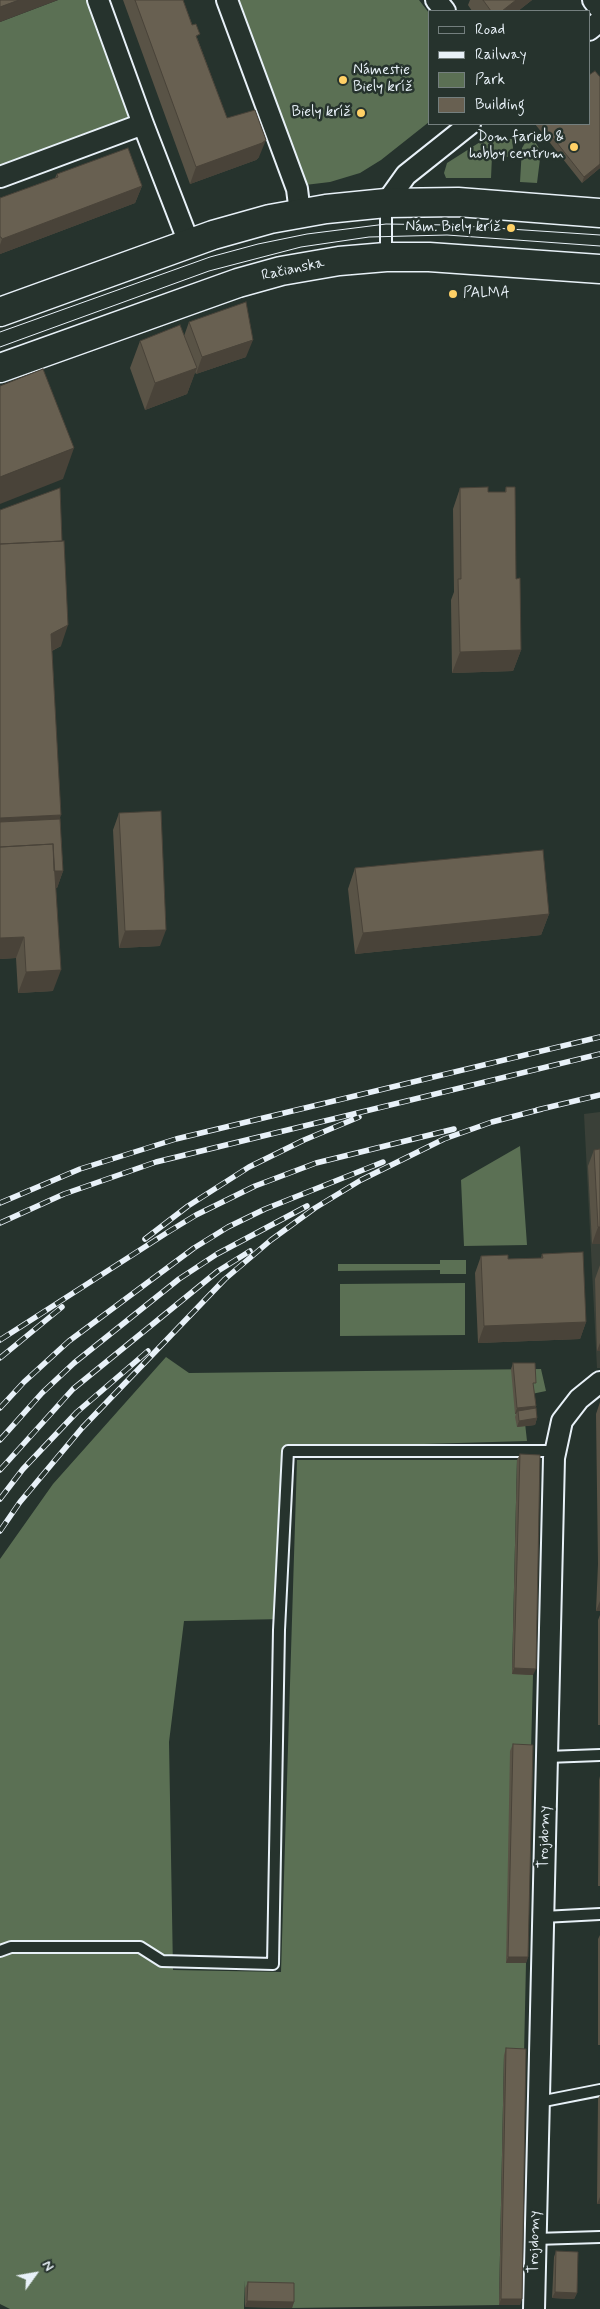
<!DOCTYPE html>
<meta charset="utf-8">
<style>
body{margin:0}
#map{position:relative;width:600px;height:2309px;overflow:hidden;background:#26332d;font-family:Mynerve,sans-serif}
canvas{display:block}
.legend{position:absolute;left:428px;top:10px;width:162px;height:115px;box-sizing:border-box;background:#26332d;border:1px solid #747f7e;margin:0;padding:6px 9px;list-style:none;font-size:15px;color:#e8f1f8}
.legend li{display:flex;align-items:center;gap:10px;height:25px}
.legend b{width:25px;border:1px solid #747f7e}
.north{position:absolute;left:10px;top:2249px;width:50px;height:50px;-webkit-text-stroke:4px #26332d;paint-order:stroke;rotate:58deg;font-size:14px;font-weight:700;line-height:20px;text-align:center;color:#e8f1f8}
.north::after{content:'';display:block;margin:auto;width:18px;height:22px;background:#e8f1f8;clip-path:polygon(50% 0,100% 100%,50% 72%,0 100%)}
</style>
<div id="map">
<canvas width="600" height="2309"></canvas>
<ul class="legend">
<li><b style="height:6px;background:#26332d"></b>Road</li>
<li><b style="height:6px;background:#e8f1f8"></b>Railway</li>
<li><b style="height:14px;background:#5b7054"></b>Park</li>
<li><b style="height:14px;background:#686051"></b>Building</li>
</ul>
<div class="north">N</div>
</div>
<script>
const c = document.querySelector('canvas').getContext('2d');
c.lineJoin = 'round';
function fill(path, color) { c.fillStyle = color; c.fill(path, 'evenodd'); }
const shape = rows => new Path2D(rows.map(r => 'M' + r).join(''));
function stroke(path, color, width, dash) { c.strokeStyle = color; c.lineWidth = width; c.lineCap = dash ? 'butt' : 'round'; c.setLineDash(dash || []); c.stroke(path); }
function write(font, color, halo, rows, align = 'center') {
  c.font = font + ' Mynerve,sans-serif'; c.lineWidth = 5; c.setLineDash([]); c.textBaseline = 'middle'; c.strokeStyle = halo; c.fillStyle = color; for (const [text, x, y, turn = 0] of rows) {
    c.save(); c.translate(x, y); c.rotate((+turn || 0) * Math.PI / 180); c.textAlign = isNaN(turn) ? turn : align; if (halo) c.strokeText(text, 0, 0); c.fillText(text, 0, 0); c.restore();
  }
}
fill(shape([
 [600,1112,600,1368,597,1368,584,1114]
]), '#3a4038');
fill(shape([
 [58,0,88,0,131,120,0,169,0,22],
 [234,0,419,0,429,13,429,122,381,160,360,173,330,182,305,185],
 [488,137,512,139,514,157,492,156,491,178,446,178,444,173,447,163],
 [529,142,535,142,541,151,537,183,520,182,522,148,525,143],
 [520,1146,527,1245,464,1246,461,1180],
 [440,1260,466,1260,466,1274,440,1274,440,1270,338,1271,338,1264,440,1264],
 [465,1283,465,1335,340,1336,340,1284],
 [166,1357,189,1373,541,1369,546,1391,522,1396,527,1441,287,1448,283,1619,184,1621,169,1742,173,1970,281,1972,297,1460,517,1460,512,1673,533,1675,531,1751,506,1963,526,1963,524,2055,504,2055,499,2305,292,2308,292,2289,245,2288,245,2280,244,2309,10,2309,0,2304,0,1559,53,1484]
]), '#5b7054');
const lane = shape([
 [386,256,386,203],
 [547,1757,600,1755],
 [543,1917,600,1914],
 [0,1951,11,1947,140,1947,162,1961,273,1964,279,1630,288,1451,554,1451],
 [539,2102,600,2090],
 [535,2239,600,2237]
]);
const street = shape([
 [98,0,143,124,189,243],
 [227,0,297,189,300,213],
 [436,0,445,11],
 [593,0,600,9],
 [589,30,600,21],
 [0,177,143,124],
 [386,203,406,175,470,124],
 [534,2309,554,1458,562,1421,579,1399,600,1382]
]);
const secondary = shape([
 [0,312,213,235,270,219,326,209,386,203,458,202,600,213],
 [0,368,238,283,281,271,339,261,386,257,429,257,600,269]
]);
stroke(lane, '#e8f1f8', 14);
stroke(street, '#e8f1f8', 24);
stroke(secondary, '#e8f1f8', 31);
stroke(lane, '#26332d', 10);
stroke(street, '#26332d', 20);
stroke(secondary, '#26332d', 28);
stroke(shape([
 [0,332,210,257,258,244,307,234,386,224,449,225,600,235],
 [0,347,209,271,301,247,369,237,447,235,600,246]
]), '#e8f1f8', 1);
const rail = shape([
 [537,1110,600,1095],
 [0,1203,80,1169,176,1139,600,1037],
 [0,1223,64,1194,156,1162,600,1054],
 [145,1239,188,1206,249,1167,304,1140,359,1117],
 [0,1340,168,1232,196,1215,255,1186,316,1163,454,1129],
 [0,1358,62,1307],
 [0,1408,24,1382,69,1341,194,1248,228,1227,265,1209,383,1162],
 [0,1440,42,1393,74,1363,179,1279,217,1254,307,1206],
 [0,1470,73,1389,218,1271,250,1251],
 [0,1499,23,1469,77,1412,148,1351],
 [0,1531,20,1502,82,1428,225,1279,271,1240,315,1208,361,1180,444,1139,492,1122,542,1109]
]);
stroke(rail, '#e8f1f8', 5.5);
stroke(rail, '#26332d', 4, [11]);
fill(shape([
 [123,0,183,0,227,118,259,157,256,160,190,184],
 [470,0,532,0,518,11,472,11,468,5],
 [535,124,589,124,600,168,582,183],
 [57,174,142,186,135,203,0,254,0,198,55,178],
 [189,322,246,357,196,374,195,372,187,394,145,410,130,368,140,341,184,336],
 [506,487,516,579,521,650,513,671,452,673,451,600,454,592,453,509,460,488,488,492,505,492],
 [0,510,61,646,52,651,60,819,63,871,57,888,56,888,53,991,18,993,16,958,0,959],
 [119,813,160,946,119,948,113,830],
 [355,868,549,914,541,935,355,954,348,889],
 [594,1150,600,1244,592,1244,588,1166],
 [542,1254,586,1322,580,1339,478,1343,475,1273,481,1256,508,1259,541,1258],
 [600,1265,600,1351,597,1351,595,1279],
 [513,1363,534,1389,536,1406,535,1408,537,1418,535,1425,517,1427,515,1417,516,1414,515,1414,511,1369],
 [600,1402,600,1611,596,1611,598,1564,596,1414],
 [520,1454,533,1675,512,1674,517,1460],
 [600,1615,600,1725,598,1725,598,1620],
 [513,1744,528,1957,526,1963,506,1963,510,1751],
 [600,1776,600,1886,598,1886,599,1780],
 [600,1935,600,2045,598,2045,598,1939],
 [506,2048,522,2299,520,2305,499,2305,504,2055],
 [600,2095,600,2204,597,2204,598,2099],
 [556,2251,577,2293,574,2299,552,2298,554,2257],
 [248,2282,294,2302,292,2308,245,2307,245,2288]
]), '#595346');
fill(shape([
 [19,0,58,0,0,22,0,7],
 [516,0,532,0,518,11,502,11],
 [266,140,259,157,256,160,190,184,196,167],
 [600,164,600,168,582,183,584,177],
 [142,186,135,203,0,254,0,245,2,239],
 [253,340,246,357,196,374,202,357],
 [197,368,187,394,145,410,155,383],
 [74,448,63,479,0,504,0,477],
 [68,625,61,646,43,655,51,634],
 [521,650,513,671,452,673,460,652],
 [61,815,54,836,0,839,0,818],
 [53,871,63,871,57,888,47,888],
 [549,914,541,935,355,954,363,933],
 [166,930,160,946,119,948,125,931],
 [24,937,16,958,0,959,0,938],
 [61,970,53,991,18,993,26,972],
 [598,1227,600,1227,600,1244,592,1244],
 [586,1322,580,1339,478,1343,484,1326],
 [600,1343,600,1351,597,1351],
 [536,1406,533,1413,518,1411,516,1414,515,1414,517,1408],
 [537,1418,535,1425,517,1427,519,1421],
 [600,1601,600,1611,596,1611],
 [514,1668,536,1669,533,1675,512,1674],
 [508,1957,528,1957,526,1963,506,1963],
 [600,2197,600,2204,597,2204],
 [555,2292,577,2293,574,2299,552,2298],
 [501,2299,522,2299,520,2305,499,2305],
 [247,2301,294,2302,292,2308,245,2307]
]), '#494339');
const building = shape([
 [0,0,19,0,0,7,0,0],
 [135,0,183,0,192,25,196,24,199,32,200,34,196,36,227,118,255,110,266,140,262,143,196,167,135,0],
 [483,0,516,0,502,11,491,11,483,0],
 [595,71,600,77,600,164,584,177,542,124,589,124,589,75,595,71],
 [128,148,142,186,2,239,1,237,0,237,0,198,58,177,57,174,128,148],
 [246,302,253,340,202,357,189,322,246,302],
 [180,325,197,368,155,383,140,341,180,325],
 [43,369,74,448,0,477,0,386,43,369],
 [488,487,488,492,506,492,506,487,515,487,516,579,520,578,521,650,460,652,458,579,461,579,460,488,488,487],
 [60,488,62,541,0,544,0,510,60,488],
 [64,541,68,625,51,634,61,815,0,818,0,544,64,541],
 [161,811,166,930,125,931,119,813,161,811],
 [60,819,63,871,54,871,53,844,0,847,0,822,60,819],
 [53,844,61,970,26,972,24,937,0,938,0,847,53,844],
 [543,850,549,914,363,933,355,868,543,850],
 [600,1149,600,1227,598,1227,594,1150,600,1149],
 [583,1252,586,1322,484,1326,481,1256,508,1255,508,1259,543,1258,542,1254,583,1252],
 [513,1363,535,1363,536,1383,533,1383,536,1406,517,1408,513,1363],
 [536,1408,537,1418,519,1421,518,1411,536,1408],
 [520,1454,540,1455,536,1669,514,1668,520,1454],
 [513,1744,533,1745,528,1957,508,1957,513,1744],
 [506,2048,526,2049,522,2299,501,2299,506,2048],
 [556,2251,578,2252,577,2293,555,2292,556,2251],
 [248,2282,294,2283,294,2302,247,2301,248,2282]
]);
fill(building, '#686051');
stroke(building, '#494339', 1);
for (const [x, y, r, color] of [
 [343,80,5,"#ffd166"],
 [361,113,5,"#ffd166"],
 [574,147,5,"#ffd166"],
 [511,228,5,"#ffd166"],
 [453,294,5,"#ffd166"]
]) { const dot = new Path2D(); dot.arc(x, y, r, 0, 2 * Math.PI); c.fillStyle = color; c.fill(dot); stroke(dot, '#26332d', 2); }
write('15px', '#e8f1f8', '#26332d', [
 ["Námestie",353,71,"left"],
 ["Biely kríž",353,88,"left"],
 ["Biely kríž",351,113],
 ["Dom farieb &",564,138],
 ["hobby centrum",564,155],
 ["Nám. Biely kríž",501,228],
 ["PALMA",463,294,"left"]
], 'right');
write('15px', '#e8f1f8', '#26332d', [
 ["Račianska",293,270,-12],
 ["Trojdomy",545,1837,-89],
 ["Trojdomy",535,2242,-89]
]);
</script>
